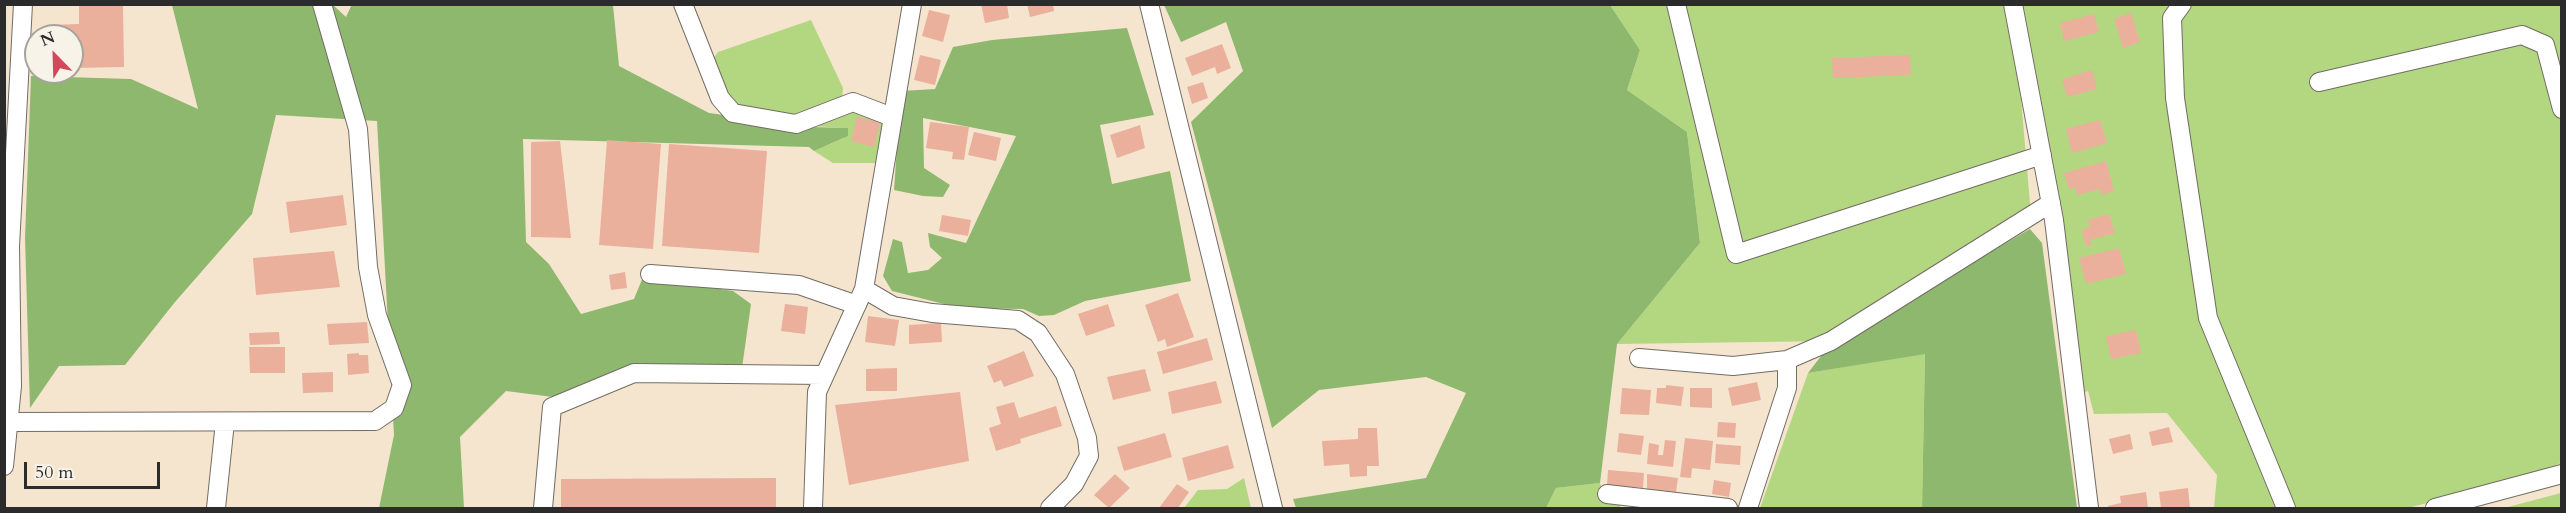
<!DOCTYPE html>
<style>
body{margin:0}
#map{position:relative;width:2566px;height:513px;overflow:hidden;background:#f5e5cf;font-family:Cardo,serif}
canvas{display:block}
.frame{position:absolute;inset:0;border:6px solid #2b2b2b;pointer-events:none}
.north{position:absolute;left:24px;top:24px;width:60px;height:60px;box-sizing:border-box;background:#f7f3e8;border:2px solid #a5a39c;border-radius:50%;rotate:337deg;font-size:16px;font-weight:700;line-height:24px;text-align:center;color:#2b2b2b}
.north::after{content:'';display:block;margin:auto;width:21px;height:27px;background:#d1495b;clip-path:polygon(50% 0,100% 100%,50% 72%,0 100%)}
.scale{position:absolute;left:24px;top:462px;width:136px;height:27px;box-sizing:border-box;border:3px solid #2b2b2b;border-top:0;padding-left:8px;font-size:18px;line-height:21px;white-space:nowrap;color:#2b2b2b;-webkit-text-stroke:4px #f7f3e8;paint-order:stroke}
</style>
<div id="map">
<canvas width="2566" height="513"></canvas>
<div class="frame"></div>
<div class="north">N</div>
<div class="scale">50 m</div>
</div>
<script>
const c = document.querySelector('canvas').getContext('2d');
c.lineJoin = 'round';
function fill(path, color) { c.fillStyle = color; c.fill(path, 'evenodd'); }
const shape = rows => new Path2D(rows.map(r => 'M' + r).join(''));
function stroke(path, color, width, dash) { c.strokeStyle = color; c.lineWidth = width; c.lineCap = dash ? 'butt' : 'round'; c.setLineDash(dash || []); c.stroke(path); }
fill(shape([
 [1610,5,2013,5,2031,215,1831,341,1617,344,1700,243,1687,132,1627,90,1640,50],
 [2017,5,2168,5,2168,20,2172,5,2561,5,2561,463,2534,475,2408,508,2214,508,2217,475,2167,413,2094,414,2088,391,2079,394],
 [811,20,843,88,842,99,791,116,733,104,711,61,718,52],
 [855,107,884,117,878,163,833,163,814,151,844,138,845,128,793,125],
 [1925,353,1922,508,1760,508,1808,373],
 [1244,478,1251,508,1184,508,1198,490,1227,489],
 [1600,483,1605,497,1620,502,1620,508,1546,508,1556,488],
 [2561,493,2561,508,2504,508]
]), '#b3d780');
fill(shape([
 [352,4,613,5,619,66,709,113,810,127,848,128,848,136,814,151,809,147,523,139,526,242,549,264,581,314,634,299,643,277,733,291,751,304,742,368,638,363,553,397,506,391,460,437,464,508,379,508,394,435,377,121,276,115,252,214,175,302,125,365,59,366,30,408,25,238,31,76,131,79,198,109,172,5,333,5,346,17],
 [1164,5,1610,5,1640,50,1627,90,1687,132,1700,243,1617,344,1600,483,1556,488,1546,508,1296,508,1293,499,1426,478,1466,393,1426,377,1319,390,1272,428,1191,122,1243,71,1226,22,1181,42],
 [1127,28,1154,115,1100,125,1112,184,1170,171,1191,281,1085,301,1054,315,1039,316,1023,309,960,308,892,291,883,276,893,239,902,242,908,273,928,270,942,258,930,247,928,233,966,243,1016,136,923,118,924,168,950,185,943,197,923,196,894,190,901,91,935,89,953,47,992,40],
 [2030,229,2042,243,2077,508,1922,508,1925,354,1808,373,1828,347]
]), '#8eb86e');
fill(shape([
 [981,4,1007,4,1009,18,985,23],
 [1027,4,1053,4,1054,11,1030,17],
 [79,5,123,5,124,67,72,68,72,36,51,36,51,25,79,24],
 [929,10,950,15,943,42,922,36],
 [2131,13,2140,42,2123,48,2114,19],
 [2094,14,2099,32,2064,41,2060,23],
 [1222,44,1231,68,1217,74,1215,67,1192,76,1185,58],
 [920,55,941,60,935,85,914,80],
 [1910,55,1911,75,1833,78,1832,58],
 [2092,70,2097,89,2067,97,2062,79],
 [1203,82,1208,98,1192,104,1187,87],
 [857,117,880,122,874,147,851,141],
 [2100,120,2107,143,2072,153,2066,129],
 [930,122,969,127,964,160,952,159,953,152,926,148],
 [1140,125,1145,148,1117,158,1110,135],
 [974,132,1001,138,996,161,968,155],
 [607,140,661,144,653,249,599,245],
 [560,141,571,238,531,237,531,142],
 [669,144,767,151,759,253,662,246],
 [2106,161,2114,191,2102,195,2100,189,2077,195,2075,188,2069,189,2064,173],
 [343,195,347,225,290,233,286,202],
 [2109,214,2115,233,2090,240,2092,245,2086,246,2082,232,2083,229,2090,227,2088,220],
 [942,215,971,220,968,236,939,231],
 [2119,248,2126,274,2086,284,2079,258],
 [334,251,340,287,256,295,253,258],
 [625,272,627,288,611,290,609,275],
 [1178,293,1194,337,1167,347,1165,339,1158,342,1145,305],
 [785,304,808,307,805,334,781,331],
 [1108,304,1115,326,1086,336,1078,314],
 [868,316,899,320,895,346,865,342],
 [367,322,369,343,329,345,327,324],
 [941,323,942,342,909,344,909,325],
 [2136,330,2141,353,2111,359,2106,336],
 [279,332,280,344,250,345,249,333],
 [1207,338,1213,360,1163,374,1157,352],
 [249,347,285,347,285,373,250,373],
 [1024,351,1034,376,1004,387,1001,380,994,383,987,366],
 [359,353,359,355,368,355,369,373,348,375,347,354],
 [897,368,897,391,866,391,866,369],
 [1145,369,1151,391,1113,400,1107,377],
 [333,372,333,392,303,393,302,373],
 [1216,381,1222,403,1172,414,1168,392],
 [1757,382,1761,400,1732,406,1728,388],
 [1666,385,1684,387,1681,406,1656,403,1657,388,1666,388],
 [1622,388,1651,390,1649,415,1620,414],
 [1690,388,1712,388,1712,408,1690,407],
 [960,392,969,461,849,485,835,405],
 [1014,402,1019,418,1056,406,1062,426,1020,439,1021,443,996,451,989,428,1001,424,996,407],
 [1718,422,1736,423,1735,438,1717,437],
 [2169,427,2173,442,2152,446,2149,432],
 [1358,428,1377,428,1379,466,1367,466,1367,476,1350,477,1349,464,1324,466,1322,441,1358,439],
 [1165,433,1172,457,1124,471,1117,447],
 [1619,433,1644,436,1641,455,1617,452],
 [2130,434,2133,449,2113,454,2109,439],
 [1685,438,1713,441,1710,470,1692,468,1691,478,1680,477],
 [1665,440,1676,441,1673,467,1647,464,1649,443,1659,445,1658,455,1663,455],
 [1716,444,1741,446,1740,465,1715,463],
 [1228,445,1234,468,1188,481,1182,458],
 [1608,470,1644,473,1643,488,1607,485],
 [1115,474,1130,488,1109,508,1094,495],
 [1647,474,1678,478,1676,492,1647,489],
 [776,478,776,508,561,508,561,479],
 [1714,480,1731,483,1729,497,1712,494],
 [1177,484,1189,492,1178,508,1159,508],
 [2188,488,2190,508,2161,508,2159,492],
 [2146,492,2148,508,2108,508,2108,506,2121,503,2120,496]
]), '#eab09b');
const minor = shape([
 [683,4,720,98,733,113,796,124,853,102,892,117],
 [1149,4,1273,508],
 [1676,4,1736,254,2042,155],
 [2013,4,2054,220,2089,508],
 [2182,4,2172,18,2175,98,2208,318,2286,508],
 [2319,82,2522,35,2545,45,2562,109],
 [650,274,799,285,857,305],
 [864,289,893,306,932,313,1018,320,1038,333,1065,374,1087,438,1089,456,1074,484,1050,508],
 [1639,358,1733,366,1787,360,1831,341,2051,203],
 [10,422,375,421,394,408,402,385,377,315,368,267,358,129,322,4],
 [4,466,12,386,10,246,23,4],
 [1607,494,1728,508],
 [216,508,225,422],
 [543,508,552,407,634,373,824,375],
 [813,508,817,392,864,289,912,4],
 [1748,508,1787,388,1787,360],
 [2435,508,2562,474]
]);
stroke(minor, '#726c64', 20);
stroke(minor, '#fff', 18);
</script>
